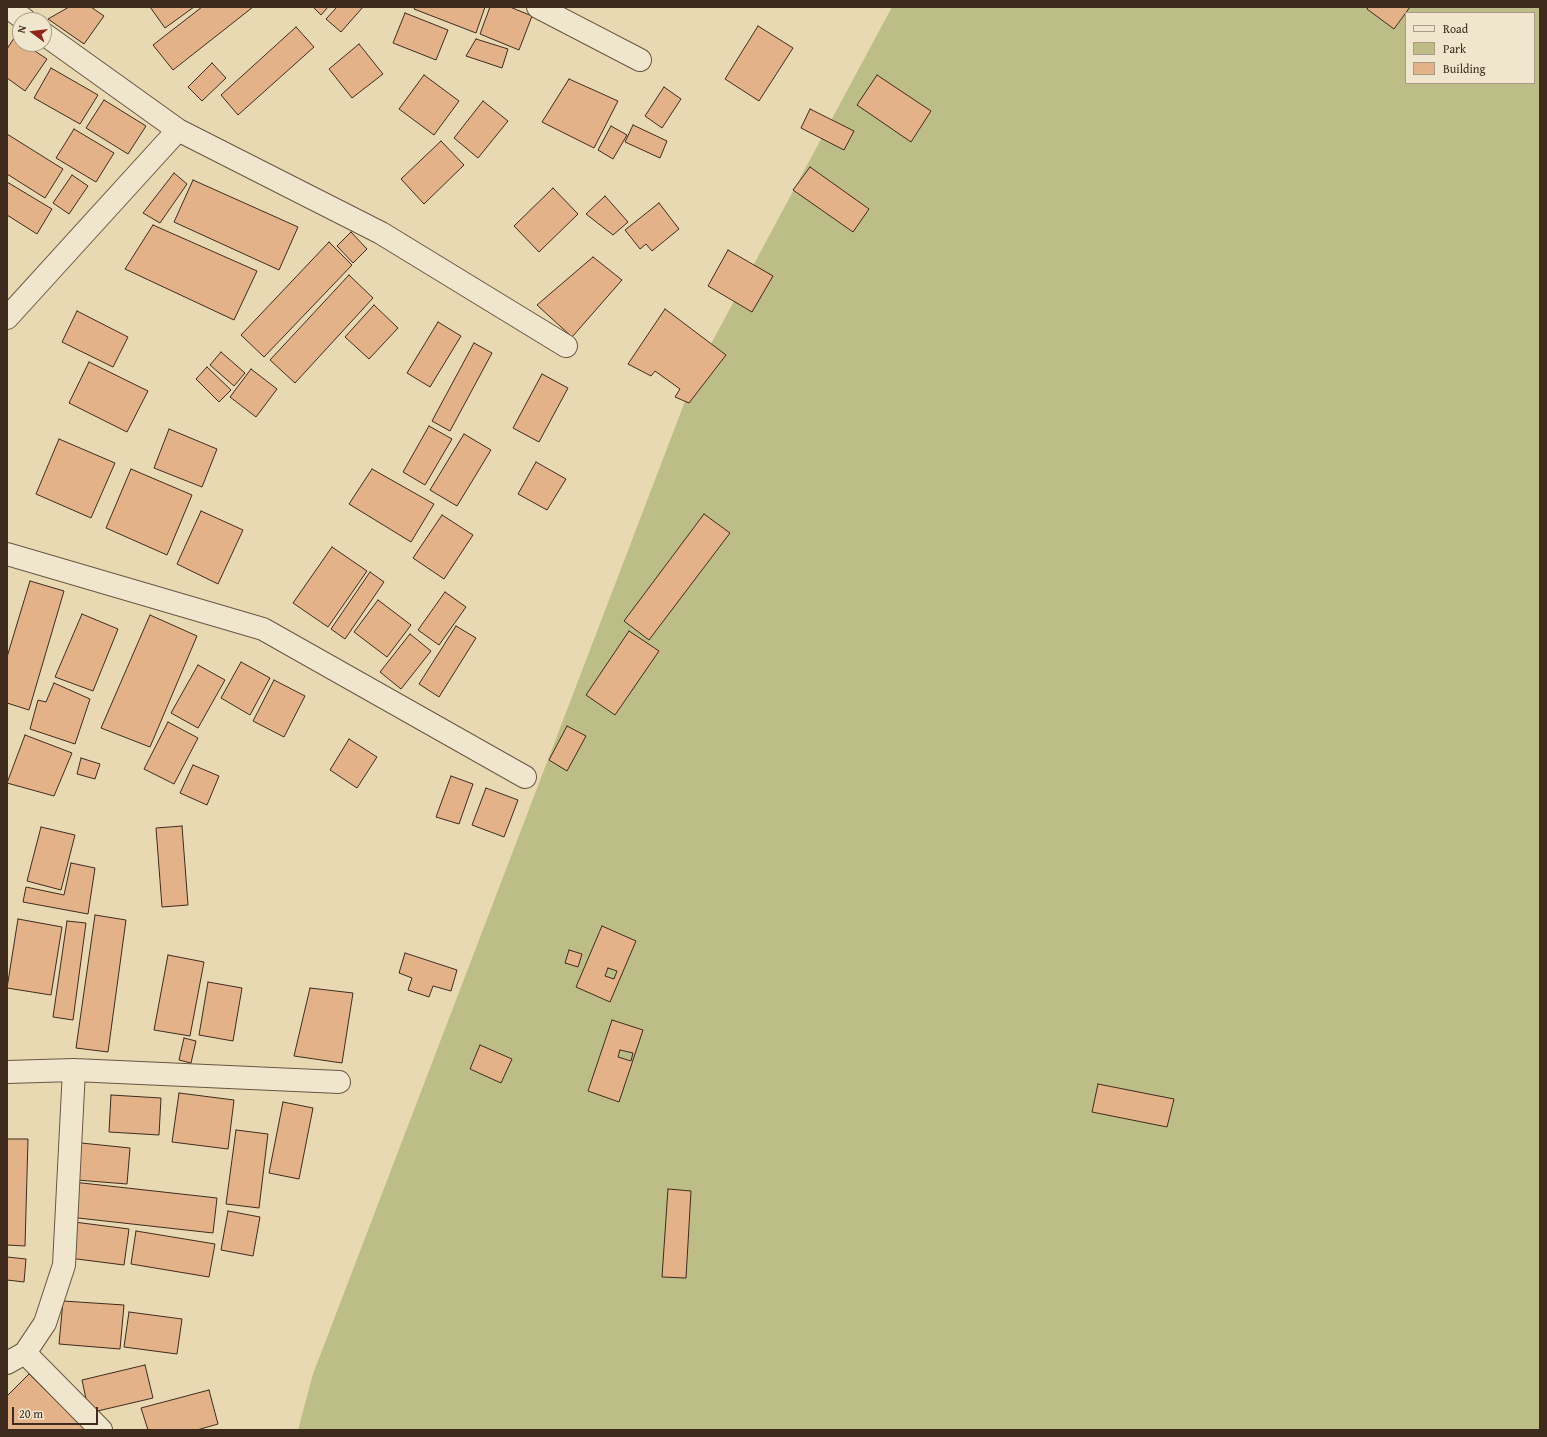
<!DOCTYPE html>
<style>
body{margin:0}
#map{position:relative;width:1547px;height:1437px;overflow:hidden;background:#e8d9b2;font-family:"Gentium Book Plus",serif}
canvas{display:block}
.frame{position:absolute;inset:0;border:8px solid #3e2b1e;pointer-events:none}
.legend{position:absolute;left:1405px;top:12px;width:130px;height:72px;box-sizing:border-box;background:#f0e6cd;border:1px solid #a99b87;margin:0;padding:5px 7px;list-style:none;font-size:12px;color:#3e2b1e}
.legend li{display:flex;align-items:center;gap:8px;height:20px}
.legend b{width:20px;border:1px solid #a99b87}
.north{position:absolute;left:12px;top:12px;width:40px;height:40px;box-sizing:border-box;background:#f0e6cd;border:1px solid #a99b87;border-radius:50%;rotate:285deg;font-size:11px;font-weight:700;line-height:16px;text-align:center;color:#3e2b1e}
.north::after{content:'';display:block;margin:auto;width:14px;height:18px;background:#8f2418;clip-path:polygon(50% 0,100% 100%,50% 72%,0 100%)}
.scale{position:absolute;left:12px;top:1407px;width:86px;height:18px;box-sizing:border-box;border:2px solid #3e2b1e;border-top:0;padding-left:5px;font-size:12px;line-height:14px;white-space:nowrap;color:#3e2b1e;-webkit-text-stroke:3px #f0e6cd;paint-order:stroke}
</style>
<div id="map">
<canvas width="1547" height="1437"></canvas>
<div class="frame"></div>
<ul class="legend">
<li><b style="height:5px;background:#f0e6cd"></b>Road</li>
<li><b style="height:11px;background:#bdbd87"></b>Park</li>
<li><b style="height:11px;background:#e4b289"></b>Building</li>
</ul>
<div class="north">N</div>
<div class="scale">20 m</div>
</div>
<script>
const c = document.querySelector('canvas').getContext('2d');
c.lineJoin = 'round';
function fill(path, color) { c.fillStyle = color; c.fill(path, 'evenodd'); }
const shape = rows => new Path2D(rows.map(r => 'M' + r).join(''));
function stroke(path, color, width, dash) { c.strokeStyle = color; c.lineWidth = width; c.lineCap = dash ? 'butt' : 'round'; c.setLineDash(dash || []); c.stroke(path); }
fill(shape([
 [892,7,1540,7,1540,1430,298,1430,313,1374,697,370],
 [1406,13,1534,13,1534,83,1406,83]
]), '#bdbd87');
const building = shape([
 [69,7,91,7,104,16,84,44,48,19,69,7],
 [150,7,194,7,165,28,150,7],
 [202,7,253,7,173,70,153,45,202,7],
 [313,7,328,7,321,15,313,7],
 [337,7,363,7,341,32,326,19,337,7],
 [415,7,485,7,476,33,414,9,415,7],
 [490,7,510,7,532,16,519,50,480,34,490,7],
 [1368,7,1410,7,1394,29,1367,9,1368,7],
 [405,13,448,30,436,60,393,43,405,13],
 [758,26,793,48,759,101,725,79,758,26],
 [296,27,314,47,238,115,221,95,296,27],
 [14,38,20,41,20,44,24,44,47,59,25,91,7,78,7,49,14,38],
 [476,39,508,49,502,68,466,56,476,39],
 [359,44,383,74,352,98,329,69,359,44],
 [212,63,226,78,202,101,188,87,212,63],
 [51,68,98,95,80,124,34,98,51,68],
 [424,75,459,101,434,135,399,109,424,75],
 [877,75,931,111,911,142,857,105,877,75],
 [569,79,618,101,594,148,542,122,569,79],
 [664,87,681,99,662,128,645,116,664,87],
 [104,100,146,126,128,154,86,128,104,100],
 [483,101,508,121,478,158,454,138,483,101],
 [810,109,854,131,844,150,801,128,810,109],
 [633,125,667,141,660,158,625,142,633,125],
 [611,126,627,135,613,159,598,150,611,126],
 [74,129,114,153,96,182,56,158,74,129],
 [7,134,63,169,45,198,7,174,7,134],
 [441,141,464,165,424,204,401,179,441,141],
 [810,167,869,209,853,232,793,190,810,167],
 [174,173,187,184,160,223,143,213,174,173],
 [72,175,88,186,69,214,53,203,72,175],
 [193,180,298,227,279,270,174,222,193,180],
 [7,182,52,209,37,234,7,215,7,182],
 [553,188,578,214,539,252,514,226,553,188],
 [605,196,628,222,613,235,586,214,605,196],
 [659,203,679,229,652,251,646,244,640,249,625,230,659,203],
 [153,225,257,271,234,320,125,269,153,225],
 [351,232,367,249,353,263,337,246,351,232],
 [329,242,352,265,264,357,241,335,329,242],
 [728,250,773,276,752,312,708,286,728,250],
 [593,257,622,280,572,337,537,305,593,257],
 [349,275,373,298,295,383,270,360,349,275],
 [374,305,398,328,369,359,345,337,374,305],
 [665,309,726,355,689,403,675,397,680,389,655,371,651,376,628,364,665,309],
 [77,311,128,337,113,367,62,342,77,311],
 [438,322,461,336,430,387,407,373,438,322],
 [474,343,492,353,450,431,432,421,474,343],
 [221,352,245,373,234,386,210,365,221,352],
 [89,362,148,391,127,432,69,403,89,362],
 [207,367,231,390,219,402,196,379,207,367],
 [251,369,277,389,256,417,230,397,251,369],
 [542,374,568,388,539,442,513,428,542,374],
 [429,426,452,439,425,485,403,472,429,426],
 [169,429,217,449,202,487,154,468,169,429],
 [464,434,491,450,457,506,430,490,464,434],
 [59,439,115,463,91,518,36,494,59,439],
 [536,462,566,479,547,510,518,494,536,462],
 [131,469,192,495,167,555,106,528,131,469],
 [372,469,434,504,411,542,349,504,372,469],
 [201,511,243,530,218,584,177,564,201,511],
 [704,514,730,533,649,640,624,621,704,514],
 [442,515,473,535,444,579,413,558,442,515],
 [332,547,367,571,328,627,293,603,332,547],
 [370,572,384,582,345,639,331,629,370,572],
 [30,581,64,591,29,710,7,703,7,657,30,581],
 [445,592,466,607,439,645,418,630,445,592],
 [378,600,411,625,387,657,354,632,378,600],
 [82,614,118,629,93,691,55,677,82,614],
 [150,615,197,636,150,747,101,728,150,615],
 [456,626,476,638,439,697,419,684,456,626],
 [629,631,659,651,615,715,586,695,629,631],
 [410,634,431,651,401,689,380,672,410,634],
 [241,662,270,678,250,715,221,698,241,662],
 [198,665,225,680,198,728,171,713,198,665],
 [274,680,305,696,284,737,253,721,274,680],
 [54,683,90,699,75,744,30,729,38,700,46,702,54,683],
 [168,722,198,738,174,784,144,769,168,722],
 [567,726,586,736,567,771,549,760,567,726],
 [25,735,72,753,54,796,7,783,25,735],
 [349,739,377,757,357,788,330,770,349,739],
 [81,758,100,764,95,779,77,774,81,758],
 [193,765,219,776,207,805,180,793,193,765],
 [451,776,473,784,459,824,436,817,451,776],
 [486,788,518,800,504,837,472,825,486,788],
 [182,826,188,905,162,907,156,828,182,826],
 [41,827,75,835,61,890,27,881,41,827],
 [71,863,95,868,88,914,23,902,26,887,64,895,71,863],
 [95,915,126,920,108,1052,76,1048,95,915],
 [18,919,62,927,51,995,7,988,18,919],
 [67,921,86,923,73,1020,53,1017,67,921],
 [602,926,636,941,610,1002,576,987,602,926],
 [608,968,617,971,614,979,605,976,608,968],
 [569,950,582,954,578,967,565,963,569,950],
 [405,953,457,970,451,991,433,986,429,997,408,990,412,978,399,973,405,953],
 [168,955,204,962,190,1036,154,1030,168,955],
 [208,982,242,988,233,1041,199,1035,208,982],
 [310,988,353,993,342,1063,294,1056,310,988],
 [612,1020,643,1030,619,1102,588,1091,612,1020],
 [620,1050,633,1053,631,1061,618,1057,620,1050],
 [184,1038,196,1041,191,1063,179,1060,184,1038],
 [480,1045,512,1059,501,1083,470,1069,480,1045],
 [1098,1084,1174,1099,1167,1127,1092,1112,1098,1084],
 [179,1093,234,1100,228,1149,172,1142,179,1093],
 [111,1095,161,1098,159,1135,109,1132,111,1095],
 [283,1102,313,1108,299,1179,269,1173,283,1102],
 [236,1130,268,1134,259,1208,226,1204,236,1130],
 [7,1139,28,1139,25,1246,7,1245,7,1139],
 [81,1143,130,1148,127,1184,77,1180,81,1143],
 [73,1182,217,1198,213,1233,69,1217,73,1182],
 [668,1189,691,1191,686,1278,662,1277,668,1189],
 [228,1211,260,1217,253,1256,221,1250,228,1211],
 [74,1222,129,1229,124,1265,69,1258,74,1222],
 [136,1231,215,1244,209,1277,131,1264,136,1231],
 [7,1257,26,1259,24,1282,7,1280,7,1257],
 [63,1301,124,1305,120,1349,59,1344,63,1301],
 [129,1312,182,1319,177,1354,124,1347,129,1312],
 [145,1365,153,1398,89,1413,82,1380,145,1365],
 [29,1374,86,1430,7,1430,7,1396,29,1374],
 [209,1390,218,1424,197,1430,148,1430,141,1408,209,1390]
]);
fill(building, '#e4b289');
stroke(building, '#3e2b1e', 1);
const street = shape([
 [8,7,25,20],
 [538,7,640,60],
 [44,34,178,130,381,233,566,346],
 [7,318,178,130],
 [7,554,263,629,525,777],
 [7,1072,74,1070,339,1082],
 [25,1353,101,1430],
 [7,1363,25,1353,45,1323,64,1265,74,1070]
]);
stroke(street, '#685643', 24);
stroke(street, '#f0e6cd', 22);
</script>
